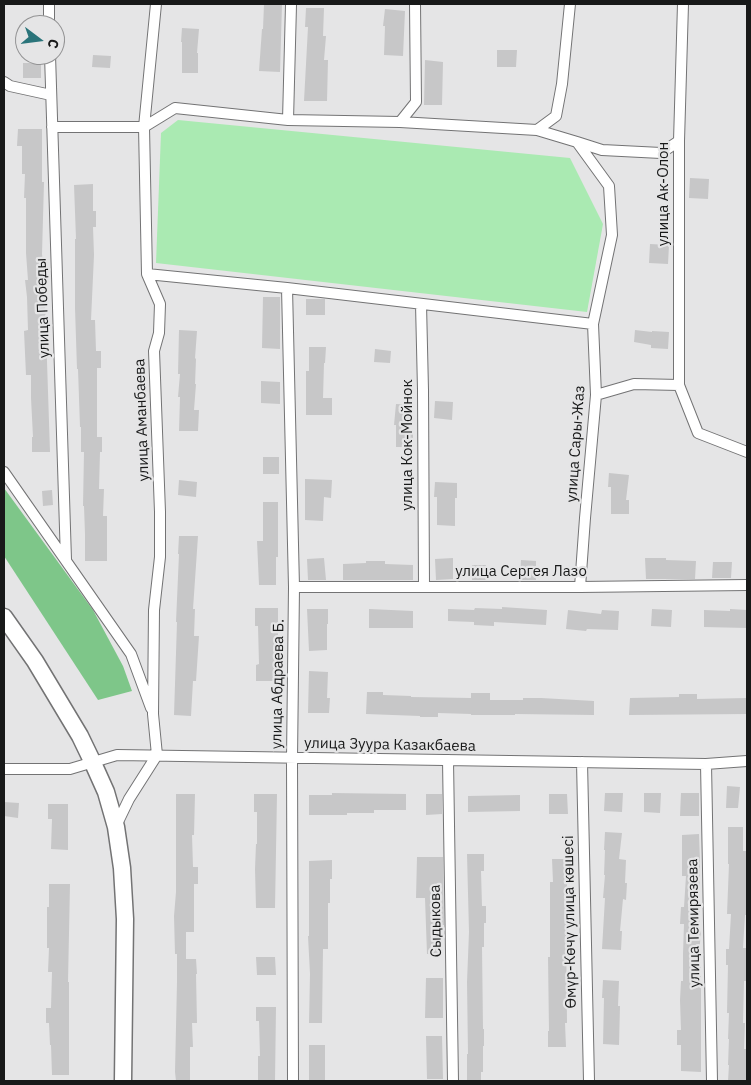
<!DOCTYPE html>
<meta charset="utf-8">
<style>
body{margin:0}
#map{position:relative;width:751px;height:1085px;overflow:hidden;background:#e5e5e6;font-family:"IBM Plex Sans",sans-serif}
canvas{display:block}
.frame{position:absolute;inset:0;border:5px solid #181919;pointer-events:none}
.north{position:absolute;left:15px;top:15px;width:50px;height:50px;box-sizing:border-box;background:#e5e5e6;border:1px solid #939394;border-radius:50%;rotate:105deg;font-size:14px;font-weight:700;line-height:20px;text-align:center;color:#181919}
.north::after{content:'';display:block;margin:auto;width:18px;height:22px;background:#2a747a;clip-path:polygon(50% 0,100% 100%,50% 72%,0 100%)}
</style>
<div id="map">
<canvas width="751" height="1085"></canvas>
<div class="frame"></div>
<div class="north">С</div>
</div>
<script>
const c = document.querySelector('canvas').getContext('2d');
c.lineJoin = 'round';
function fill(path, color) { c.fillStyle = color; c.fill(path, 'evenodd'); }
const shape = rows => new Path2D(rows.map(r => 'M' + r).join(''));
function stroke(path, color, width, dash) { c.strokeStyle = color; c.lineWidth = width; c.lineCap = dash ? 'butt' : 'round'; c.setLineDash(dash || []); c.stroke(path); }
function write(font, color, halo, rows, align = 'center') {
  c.font = font + ' "IBM Plex Sans",sans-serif'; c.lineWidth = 4.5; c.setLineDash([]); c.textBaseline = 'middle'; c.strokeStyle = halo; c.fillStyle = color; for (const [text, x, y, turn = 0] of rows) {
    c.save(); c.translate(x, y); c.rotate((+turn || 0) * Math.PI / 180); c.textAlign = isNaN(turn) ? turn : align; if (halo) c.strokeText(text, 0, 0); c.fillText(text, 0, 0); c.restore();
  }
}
fill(shape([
 [178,120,570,158,603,224,587,312,156,263,161,133]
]), '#aaeab2');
fill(shape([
 [4,488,93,610,123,666,132,691,98,700,4,556]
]), '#7ec689');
fill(shape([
 [264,4,282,4,280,72,259,71,262,29,263,29],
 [306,8,324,8,323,36,326,36,324,60,328,60,327,101,304,101,308,27,305,27],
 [385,9,405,11,403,56,384,55,385,26,383,26],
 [182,28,199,29,197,53,198,53,198,73,182,73,182,42,181,42],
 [497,50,517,50,516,67,497,67],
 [93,55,111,56,110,68,92,67],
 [425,60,443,62,442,105,424,105],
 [23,63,41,63,41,78,23,78],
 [18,129,42,129,42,182,44,182,42,254,44,271,50,452,32,452,32,437,33,437,31,398,31,375,26,375,24,331,28,330,27,297,25,280,28,280,26,253,26,198,24,198,25,174,22,174,22,146,17,146],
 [690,178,709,179,708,199,689,198],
 [93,184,93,211,96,211,96,227,93,227,94,255,91,320,95,320,96,351,101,351,101,368,97,368,97,437,102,437,102,452,100,452,99,489,104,489,103,516,107,516,107,561,85,561,85,534,84,506,83,506,84,452,81,452,81,427,80,427,78,369,77,369,75,308,75,239,76,239,74,185],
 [650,244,669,245,668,264,649,263],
 [263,297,280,297,280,349,262,348],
 [306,299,325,299,325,315,306,315],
 [179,330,197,331,195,358,196,359,195,384,196,384,194,410,199,410,198,431,179,431,180,397,178,397,180,374,178,374],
 [635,330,652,332,652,331,669,332,668,349,651,348,651,345,634,342],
 [309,347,326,347,325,363,324,363,323,398,332,398,332,415,306,415,306,371,309,371],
 [375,349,391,351,390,363,374,362],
 [261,381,280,382,280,404,261,403],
 [435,401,453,402,452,420,434,418],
 [396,404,413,405,410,432,413,432,413,447,396,447,396,425,394,425],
 [263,457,279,457,279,474,263,474],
 [609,473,629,475,626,500,629,500,629,514,611,514,611,487,608,487],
 [305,479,332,480,331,498,324,497,323,521,305,520],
 [179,480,197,482,196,497,178,495],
 [435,482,457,483,457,498,455,498,455,526,437,525,437,497,434,497],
 [52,490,53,505,43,506,42,491],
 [263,502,278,502,278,557,276,557,276,585,259,585,257,541,263,541],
 [179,536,198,536,193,609,195,609,194,636,199,636,196,681,193,681,191,716,174,715,177,622,176,622,179,554,178,554],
 [324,558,326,580,308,580,307,559],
 [453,558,453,579,436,580,435,559],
 [645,558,666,558,666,560,696,561,695,579,646,579],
 [521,560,536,561,536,580,520,580],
 [366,561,385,561,385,564,413,565,413,580,343,580,343,564,366,563],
 [713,562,732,562,731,578,712,578],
 [472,565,486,565,486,580,472,580],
 [502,607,547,610,546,625,494,622,494,626,474,625,474,622,448,621,448,609,474,610,475,608,502,609],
 [255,608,278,608,278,653,277,653,277,681,256,681,256,665,259,664,258,626,255,626],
 [307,609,328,609,328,624,327,624,327,650,309,651],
 [369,609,413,611,413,628,369,628],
 [652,609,672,610,671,627,651,626],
 [730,609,747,610,747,628,704,627,704,610,730,611],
 [568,610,601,614,602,610,619,611,618,630,587,629,586,631,566,629],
 [309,671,328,672,327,698,330,698,329,713,308,713],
 [367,692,383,692,383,695,411,696,411,697,471,698,471,693,490,693,490,700,523,700,523,698,541,698,594,701,594,715,515,714,515,715,471,715,471,714,438,713,438,717,420,717,420,716,366,714],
 [679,694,697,694,697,699,747,698,747,714,629,715,630,698,679,697],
 [727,786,740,787,738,808,726,808],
 [332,793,406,794,406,810,374,810,374,813,347,813,347,815,309,815,309,795,332,795],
 [605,793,623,793,622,812,604,811],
 [644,793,661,793,660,813,644,812],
 [681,793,699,793,699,816,680,816],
 [176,794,195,794,194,835,192,835,193,867,198,867,198,884,194,884,194,932,186,932,186,959,196,959,197,974,196,974,197,1023,192,1023,193,1047,190,1047,190,1081,176,1081,175,1072,177,982,177,954,175,954,174,916,176,892],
 [254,794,277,794,275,908,256,908,255,869,256,844,257,844,257,812,254,812],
 [426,794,442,794,442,814,426,815],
 [549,794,567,794,568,814,549,814],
 [520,795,520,811,468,812,468,796],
 [4,802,19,803,18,818,4,816],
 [48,804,68,804,68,850,51,849,52,819,48,819],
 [728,827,743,827,743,851,747,851,747,915,745,915,743,948,747,948,747,981,744,981,743,1023,745,1023,744,1049,747,1049,747,1081,728,1081,729,1065,728,1065,729,1039,728,1039,729,1013,727,1013,728,965,726,965,726,949,729,949,731,914,727,914,729,864,728,864],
 [605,832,622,833,619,859,626,860,625,883,627,883,626,900,623,899,620,931,622,931,621,950,602,949,605,898,603,898,605,875,604,875,605,850,604,850],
 [699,834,700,862,699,908,700,908,699,931,701,931,699,955,701,955,701,1072,681,1071,681,1045,677,1045,677,1030,681,1030,680,1000,681,981,683,981,683,954,684,924,680,924,681,907,684,907,686,876,682,876,682,835],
 [467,854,484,854,484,871,481,871,482,906,486,906,486,923,484,923,484,947,482,947,483,1029,484,1029,484,1046,483,1046,483,1072,481,1072,481,1081,467,1081,467,1054,468,1054,467,982,469,932],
 [417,857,443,857,444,925,442,925,442,954,427,954,425,898,416,898],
 [552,859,567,859,567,925,566,925,567,1023,565,1023,566,1047,548,1047,548,1031,549,1031,548,957,550,957,550,882,553,882],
 [332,860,332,879,330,879,330,903,328,903,328,949,323,949,322,1023,309,1023,310,974,308,936,309,936,309,861],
 [49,884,70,884,68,982,69,982,69,1075,52,1075,51,1045,50,1045,49,1023,46,1023,46,1008,51,1008,52,972,48,972,49,948,47,948,47,907,49,907],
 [256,957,275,957,276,975,257,975],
 [426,978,443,978,443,1018,425,1018],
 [603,980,619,981,618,1006,620,1006,619,1045,603,1044,604,998,602,998],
 [256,1007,276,1007,275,1081,258,1081,258,1056,260,1056,259,1021,256,1021],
 [426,1036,442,1036,443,1079,427,1079],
 [309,1045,325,1045,325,1080,309,1080]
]), '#c7c7c8');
const minor = shape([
 [49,4,49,25],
 [50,55,66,560],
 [4,82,10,86,51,95],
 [288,120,291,5],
 [400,122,416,102,415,4],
 [52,127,144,127,175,108,288,120,400,122,537,130,577,142,609,186,612,235,593,324,596,395,585,518,580,587],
 [537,130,556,116,562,84,570,4],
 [577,142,602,150,661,153,679,141],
 [147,274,287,288,593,324],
 [287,288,294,587,292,759,293,1081],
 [421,304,423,390,424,587],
 [679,385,679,141,683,4],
 [596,395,634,384,679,385,698,433,747,452],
 [4,472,131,654,151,708],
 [294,587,580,587,747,585],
 [448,760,453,1081],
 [582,762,589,1081],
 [706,764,712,1081],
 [4,769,70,769,117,755,706,764,747,761],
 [116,826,129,799,157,755,153,714,154,610,160,557,160,512,154,351,159,333,160,304,147,274,144,127,156,4]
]);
const primary = shape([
 [4,617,35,661,80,736,93,763,106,792,116,827,122,868,125,919,123,1081]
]);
stroke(minor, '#737374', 12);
stroke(primary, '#737374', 19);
stroke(minor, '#fff', 10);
stroke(primary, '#fff', 16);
write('15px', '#181919', '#e5e5e6', [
 ["улица Ак-Олон",664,194,-90],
 ["улица Победы",43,308,-92],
 ["улица Аманбаева",142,420,-92],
 ["улица Сары-Жаз",576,444,-86],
 ["улица Кок-Мойнок",408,445,-90],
 ["улица Сергея Лазо",521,572],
 ["улица Абдраева Б.",278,684,-89],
 ["улица Зуура Казакбаева",390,745,1],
 ["Сыдыкова",436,921,-91],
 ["Өмүр-Көчү улица көшесі",570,922,-91],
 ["улица Темирязева",694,923,-91]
]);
</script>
